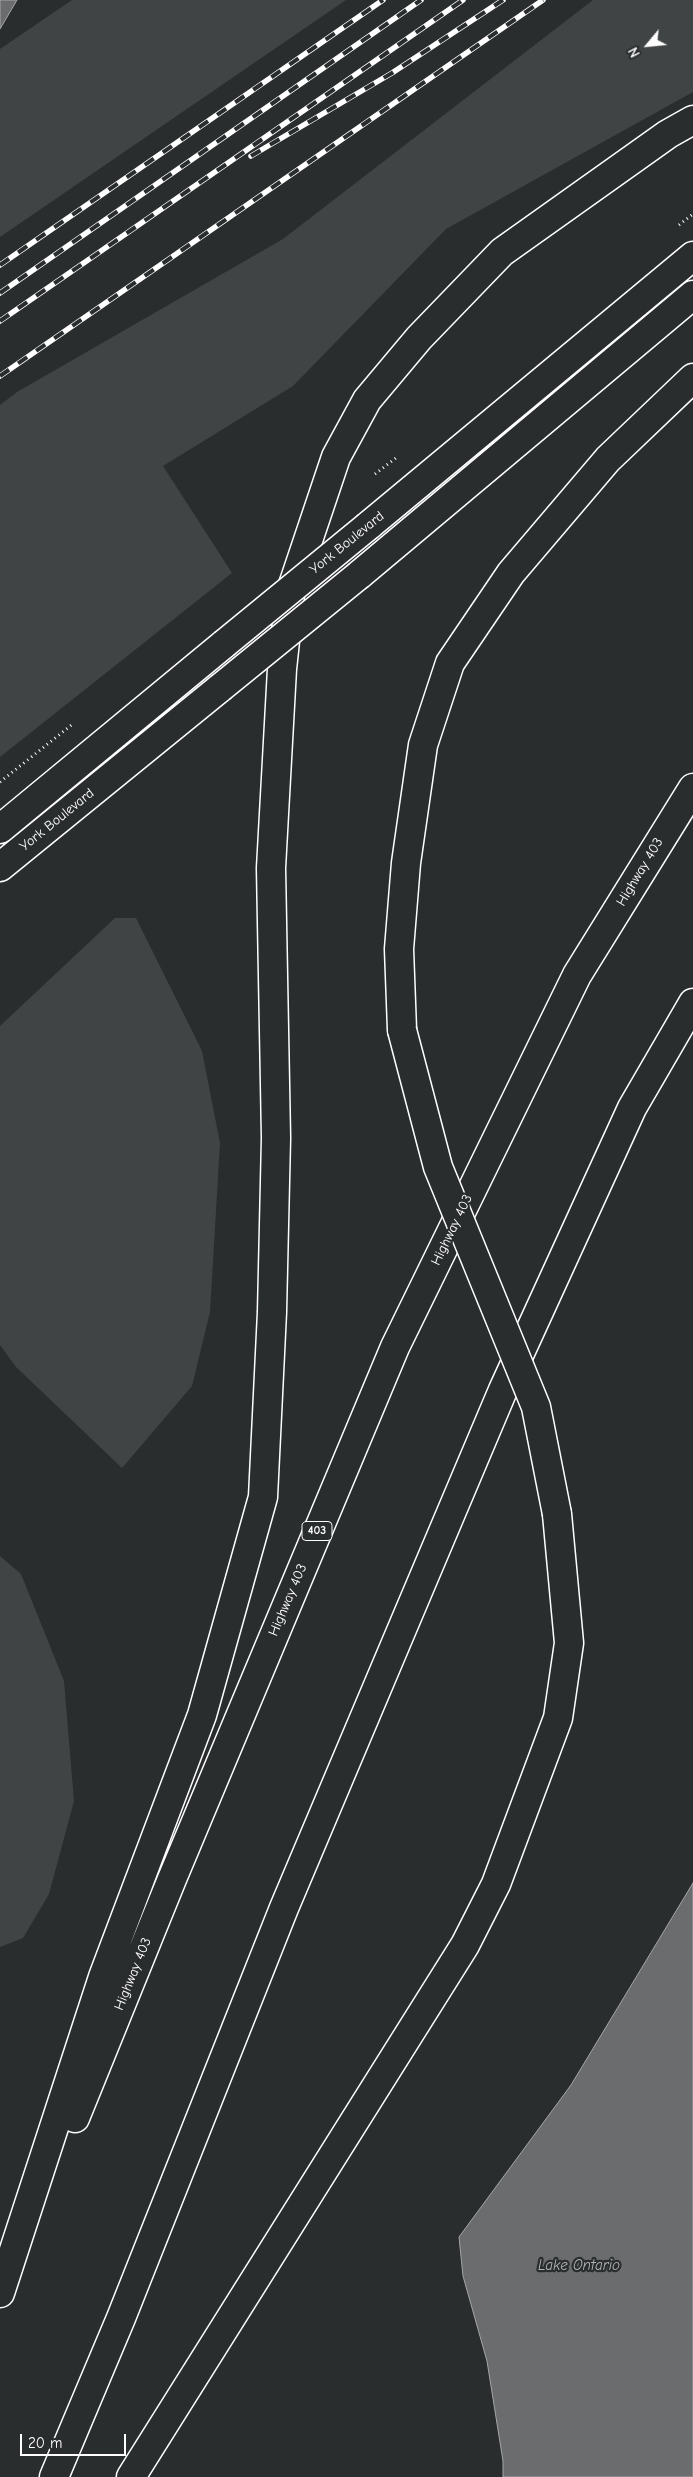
<!DOCTYPE html>
<style>
body{margin:0}
#map{position:relative;width:693px;height:2477px;overflow:hidden;background:#2a2d2e;font-family:"Comic Neue",sans-serif}
canvas{display:block}
.north{position:absolute;left:623px;top:20px;width:50px;height:50px;-webkit-text-stroke:4px #2a2d2e;paint-order:stroke;rotate:242deg;font-size:14px;font-weight:700;line-height:20px;text-align:center;color:#fff}
.north::after{content:'';display:block;margin:auto;width:18px;height:22px;background:#fff;clip-path:polygon(50% 0,100% 100%,50% 72%,0 100%)}
.scale{position:absolute;left:20px;top:2434px;width:106px;height:22px;box-sizing:border-box;border:2px solid #fff;border-top:0;padding-left:6px;font-size:15px;line-height:18px;white-space:nowrap;color:#fff;-webkit-text-stroke:4px #2a2d2e;paint-order:stroke}
</style>
<div id="map">
<canvas width="693" height="2477"></canvas>
<div class="north">N</div>
<div class="scale">20 m</div>
</div>
<script>
const c = document.querySelector('canvas').getContext('2d');
c.lineJoin = 'round';
function fill(path, color) { c.fillStyle = color; c.fill(path, 'evenodd'); }
const shape = rows => new Path2D(rows.map(r => 'M' + r).join(''));
function stroke(path, color, width, dash) { c.strokeStyle = color; c.lineWidth = width; c.lineCap = dash ? 'butt' : 'round'; c.setLineDash(dash || []); c.stroke(path); }
function write(font, color, halo, rows, align = 'center') {
  c.font = font + ' "Comic Neue",sans-serif'; c.lineWidth = 4.5; c.setLineDash([]); c.textBaseline = 'middle'; c.strokeStyle = halo; c.fillStyle = color; for (const [text, x, y, turn = 0] of rows) {
    c.save(); c.translate(x, y); c.rotate((+turn || 0) * Math.PI / 180); c.textAlign = isNaN(turn) ? turn : align; if (halo) c.strokeText(text, 0, 0); c.fillText(text, 0, 0); c.restore();
  }
}
fill(shape([
 [72,0,346,0,0,237,0,49],
 [593,0,693,0,693,92,446,229,293,386,163,466,232,573,0,757,0,405,17,392,283,239],
 [115,918,136,918,202,1051,220,1143,210,1312,192,1386,122,1468,16,1367,0,1345,0,1026],
 [0,1556,21,1574,64,1681,74,1801,49,1894,23,1938,0,1947]
]), '#414445');
const water = shape([
 [0,0,17,0,0,29,0,0],
 [693,1883,693,2477,503,2477,503,2461,487,2361,463,2276,459,2237,571,2085,693,1883]
]);
fill(water, '#6a6c6d');
stroke(water, '#a6a7a7', 1);
const primary = shape([
 [368,526,693,256],
 [359,575,693,295],
 [0,829,224,644],
 [0,867,220,688]
]);
const highway = shape([
 [402,1030,399,949,406,863,423,745,450,663,511,573,608,459,693,378],
 [75,2118,172,1879,395,1347,577,975,693,788],
 [0,2293,103,1977,202,1715,263,1497,272,1312,276,1138,271,868,282,669,290,594,336,457,367,400,419,338,502,252,668,134,693,120],
 [54,2477,121,2318,284,1908,503,1390,632,1108,693,1003],
 [131,2477,465,1945,496,1884,558,1718,569,1643,557,1514]
]);
stroke(primary, '#fff', 31);
stroke(highway, '#fff', 31);
stroke(shape([
 [679,225,693,214],
 [375,474,396,458],
 [0,782,74,723]
]), '#fff', 3, [1, 4]);
stroke(primary, '#2a2d2e', 28);
stroke(highway, '#2a2d2e', 28);
const rail = shape([
 [251,156,392,73,503,0],
 [0,265,383,0],
 [0,293,421,0],
 [0,321,463,0],
 [0,376,543,0]
]);
stroke(rail, '#fff', 5.5);
stroke(rail, '#2a2d2e', 4, [11]);
const primaryBridge = shape([
 [224,644,368,526],
 [220,688,359,575]
]);
const highwayBridge = shape([
 [402,1030,438,1167,536,1407,557,1514]
]);
stroke(primaryBridge, '#fff', 31, []);
stroke(highwayBridge, '#fff', 31, []);
stroke(primaryBridge, '#2a2d2e', 28);
stroke(highwayBridge, '#2a2d2e', 28);
for (const [x, y, w] of [
 [317,1531,30]
]) { const box = new Path2D(); box.roundRect(x - w / 2, y - 9.5, w, 19, 4); c.fillStyle = '#2a2d2e'; c.fill(box); stroke(box, '#fff', 1); }
write('bold 12px', '#fff', null, [
 ["403",317,1531]
]);
write('14px', '#fff', '#2a2d2e', [
 ["York Boulevard",347,543,-39],
 ["York Boulevard",57,820,-39],
 ["Highway 403",640,872,-59],
 ["Highway 403",452,1230,-64],
 ["Highway 403",288,1600,-67],
 ["Highway 403",133,1974,-68]
]);
write('italic 15px', '#b4b6b6', '#2a2d2e', [
 ["Lake Ontario",579,2266]
]);
</script>
